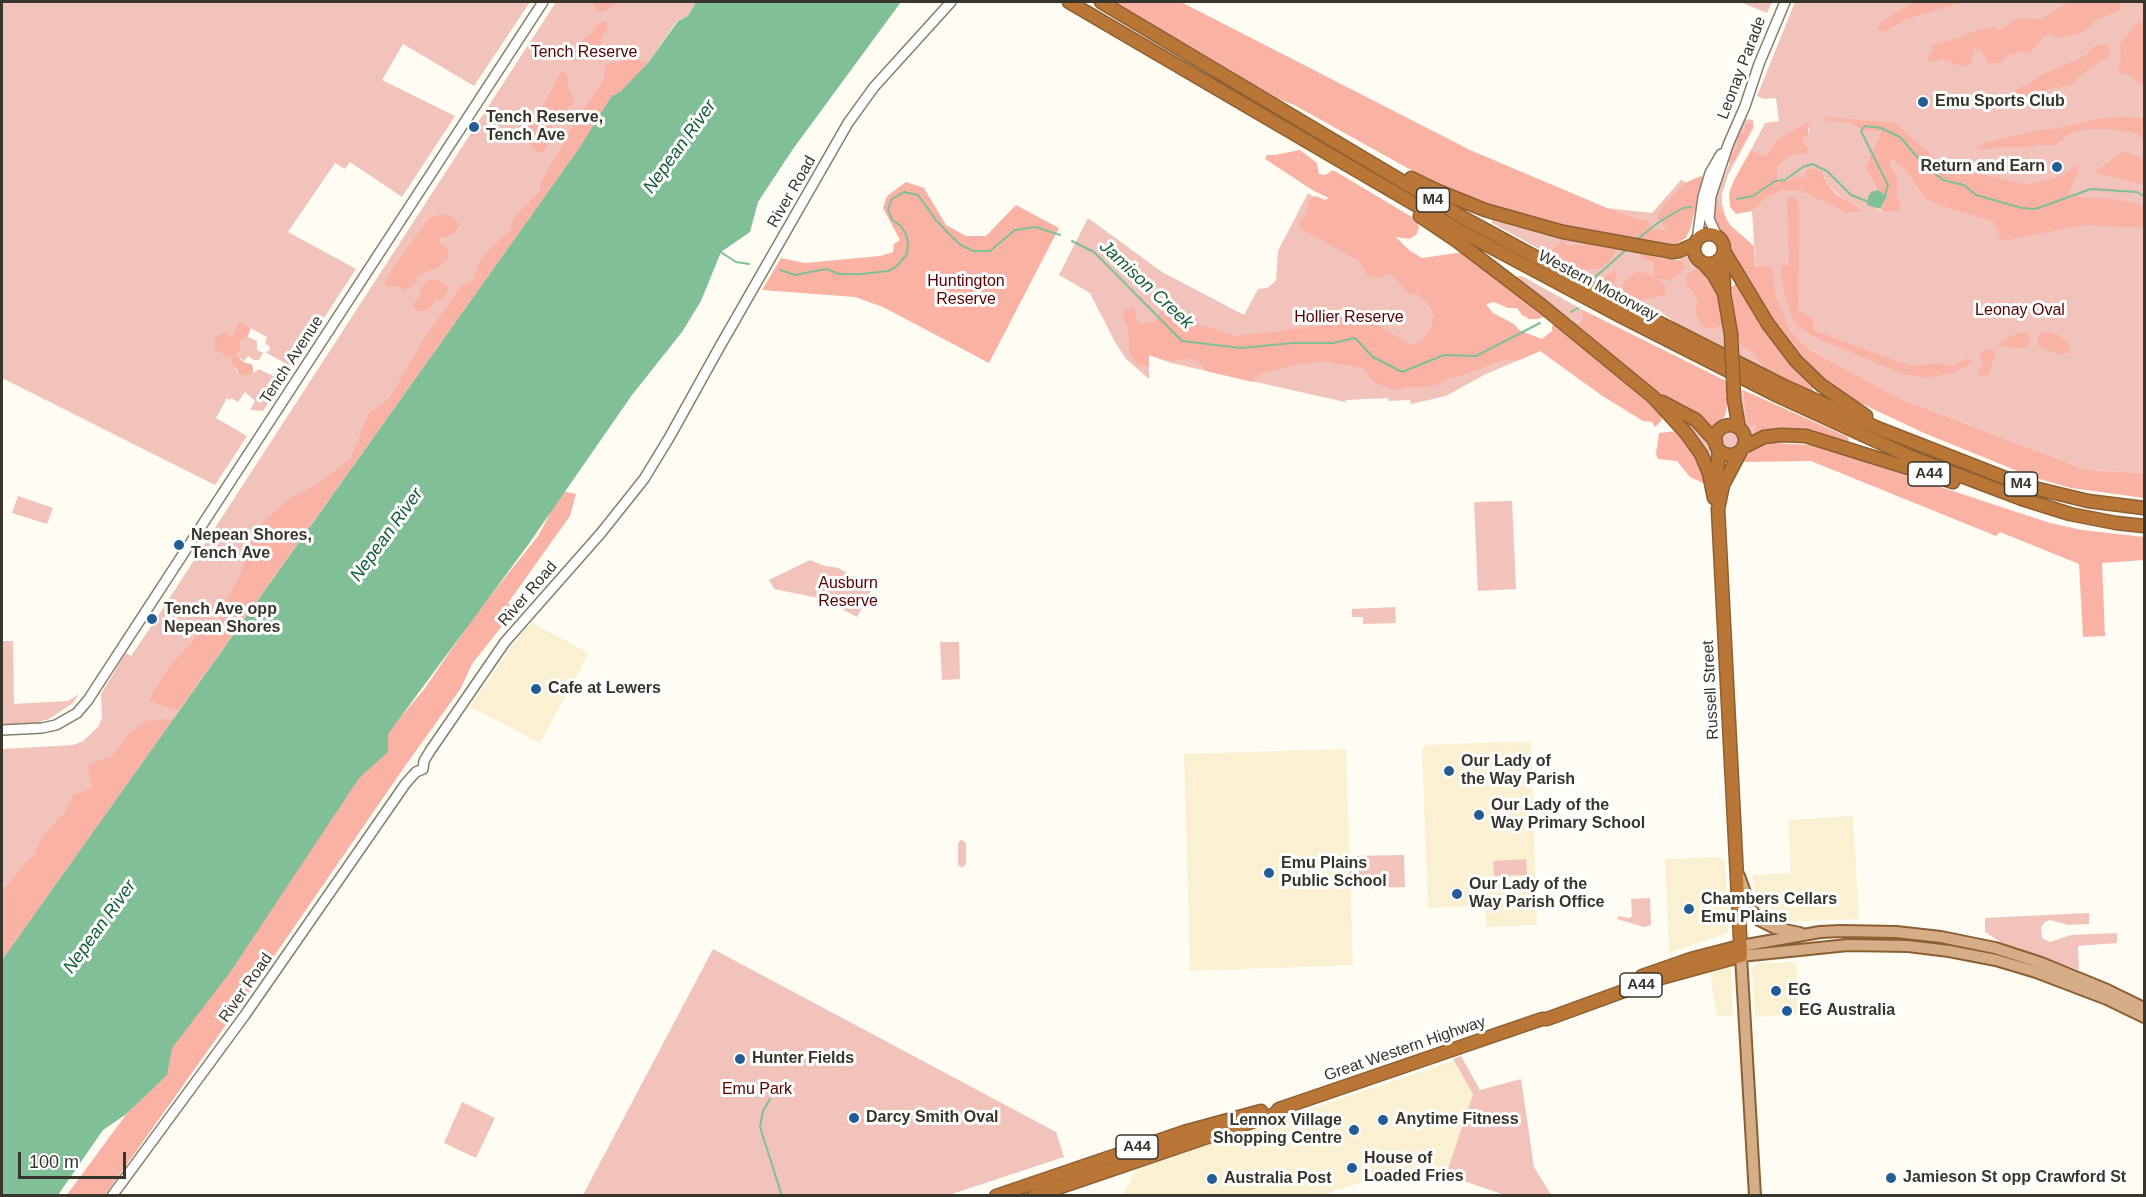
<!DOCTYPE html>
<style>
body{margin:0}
#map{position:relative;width:2146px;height:1197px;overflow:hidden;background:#fefcf3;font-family:Helvetica,sans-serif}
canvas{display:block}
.frame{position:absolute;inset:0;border:3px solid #38352c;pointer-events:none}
.scale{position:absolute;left:18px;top:1152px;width:108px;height:27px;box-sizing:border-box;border:3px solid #38352c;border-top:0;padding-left:8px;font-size:18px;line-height:21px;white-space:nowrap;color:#38352c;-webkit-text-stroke:4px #fff;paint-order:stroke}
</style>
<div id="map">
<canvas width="2146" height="1197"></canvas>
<div class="frame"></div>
<div class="scale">100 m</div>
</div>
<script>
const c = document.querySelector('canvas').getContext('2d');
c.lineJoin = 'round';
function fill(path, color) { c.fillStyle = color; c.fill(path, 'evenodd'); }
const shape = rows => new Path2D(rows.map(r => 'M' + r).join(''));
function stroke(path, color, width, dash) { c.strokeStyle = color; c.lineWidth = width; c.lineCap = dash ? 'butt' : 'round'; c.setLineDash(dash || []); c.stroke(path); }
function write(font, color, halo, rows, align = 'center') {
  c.font = font + ' Helvetica,sans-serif'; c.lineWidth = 6; c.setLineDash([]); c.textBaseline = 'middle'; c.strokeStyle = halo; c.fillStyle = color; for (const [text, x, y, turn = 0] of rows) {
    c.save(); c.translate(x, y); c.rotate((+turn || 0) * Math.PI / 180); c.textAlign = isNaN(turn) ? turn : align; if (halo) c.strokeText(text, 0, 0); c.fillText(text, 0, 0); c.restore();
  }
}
fill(shape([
 [533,623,589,653,540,743,470,707,521,633],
 [1531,741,1537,925,1486,927,1485,906,1428,908,1422,748,1426,745],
 [1346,749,1353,965,1190,971,1184,754],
 [1853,816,1859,919,1782,922,1768,918,1758,908,1752,875,1791,873,1788,820],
 [1720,857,1725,861,1729,930,1727,933,1669,953,1665,859],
 [1796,962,1799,1014,1755,1017,1752,968,1757,963],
 [1728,967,1731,969,1733,1015,1717,1016,1710,973],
 [1453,1061,1473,1094,1446,1175,1422,1169,1399,1170,1322,1195,1122,1196,1138,1167]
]), '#faf1d3');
fill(shape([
 [2,2,530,2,474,86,403,44,382,80,455,116,402,197,350,162,345,169,335,163,288,232,356,269,292,367,265,352,269,351,270,347,265,343,267,337,237,321,235,331,232,336,225,333,232,356,237,355,241,349,238,340,248,337,257,341,257,350,263,353,259,360,254,360,248,356,244,361,241,358,234,365,237,372,253,373,259,369,283,381,263,411,250,410,255,401,245,392,238,402,231,398,230,400,227,398,216,418,247,436,215,485,2,378],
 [556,2,696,2,688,16,677,21,648,63,580,147,2,960,2,749,73,745,83,741,98,727,102,718,101,694,126,653,131,656,154,622],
 [1740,2,1772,2,1767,13],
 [1795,2,2144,2,2144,473,2087,470,1901,399,1816,353,1787,333,1756,273,1752,211,1768,197,1784,190,1800,190,1846,202,1828,185,1824,176,1787,181,1777,179,1777,168,1788,157,1798,155,1809,149,1802,140,1808,135,1810,127,1777,140,1766,158,1751,150,1765,123,1779,121,1776,98,1764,99,1757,96],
 [1848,122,1885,123,1884,212,1875,208,1868,198,1871,193,1878,190,1865,168,1881,131,1864,131],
 [1747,119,1753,120,1754,127,1728,175,1722,194,1722,204,1727,221,1715,206,1715,198,1729,164,1730,155,1744,121],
 [1681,180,1688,183,1657,218,1667,228,1663,230,1654,228,1647,221,1607,208,1652,213],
 [1308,193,1378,235,1540,351,1484,375,1446,396,1411,404,1410,400,1389,401,1388,398,1346,400,1345,402,1171,363,1149,355,1149,379,1126,359,1115,342,1090,293,1059,275,1088,218,1162,272,1244,315,1258,289,1267,288,1276,281,1278,251],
 [1492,218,1550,234,1592,242,1580,245,1568,245,1562,242,1552,249,1552,256,1492,223],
 [1619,247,1644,253,1641,254,1653,262,1654,273,1673,277,1686,268,1685,263,1679,260,1682,257,1690,255,1694,261,1710,274,1686,286,1693,293,1697,301,1695,313,1699,323,1724,325,1727,351,1678,325,1658,310,1634,302,1664,294,1655,278,1647,273,1639,272,1632,274,1620,293,1623,296,1611,290,1617,278,1613,271,1597,282,1567,264,1579,269,1592,269,1611,260],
 [1518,276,1522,276,1583,310,1583,318,1577,322,1577,330,1516,279],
 [1739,344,1753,354,1763,368,1739,356],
 [1740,389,1743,390,1745,412,1756,427,1755,436,1753,437,1744,421],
 [1669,411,1694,425,1705,436,1714,450,1713,469],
 '1721 441a9 9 0 1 1 18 0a9 9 0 1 1-18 0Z',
 [18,496,53,508,47,524,12,513],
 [1512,501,1516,589,1478,591,1474,502],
 [810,560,822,565,838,568,873,587,857,617,823,599,774,589,769,580],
 [1395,607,1396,623,1363,624,1363,617,1352,617,1352,609],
 [2,641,13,641,14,704,68,701,79,694,73,703,49,719,31,724,2,725],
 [940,642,959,642,960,679,942,680],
 [960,840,964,841,966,844,966,864,962,868,958,865,958,844],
 [1404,855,1405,887,1350,889,1349,856],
 [1526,859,1527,875,1494,876,1493,861],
 [1650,898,1651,925,1644,927,1617,919,1618,916,1630,918,1632,916,1631,899],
 [2089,913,2089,924,2068,925,2050,920,2045,922,2041,927,2042,938,2050,942,2071,935,2117,933,2117,943,2078,946,2079,970,2002,943,1985,932,1985,918],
 [713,949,1056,1132,1064,1157,949,1195,583,1195],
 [1461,1056,1480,1090,1521,1079,1534,1167,1551,1195,1505,1195,1446,1175,1473,1094,1453,1059],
 [462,1102,495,1118,476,1158,444,1143]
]), '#f1c3ba');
fill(shape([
 [592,2,617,2,610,9,603,12,596,10],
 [1115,2,1181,2,1470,150,1607,208,1647,221,1654,228,1663,230,1666,228,1657,218,1658,214,1678,189,1689,181,1701,176,1703,177,1691,227,1686,238,1676,244,1668,245,1573,229,1475,201,1438,185,1296,106,1277,98],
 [1914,2,1964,2,1906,19,1884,32,1877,29,1881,22],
 [2069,2,2120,2,2121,10,2098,19,2081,33,2058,38,2052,34,2044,36,2029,54,2020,51,2007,56,2001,62,1989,64,1981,50,1973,49,1972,62,1963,67,1942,59,1930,62,1927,58,1933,50,1930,46,1958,38,1977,30,1994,28,1999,31,2014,20,2026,18,2040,20],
 [2144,19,2144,61,2143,62,2144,84,2140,85,2129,74,2123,75,2117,68,2121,61,2120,44,2134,26],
 [606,21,608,27,602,36,601,44,603,47,598,54,580,61,573,61,570,58,584,39,595,30,597,24],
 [2108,44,2110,56,2091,67,2069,86,2048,89,2035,104,2022,108,2006,108,2002,100,2021,87,2029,84,2039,76,2085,56,2096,45],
 [636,59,648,63,620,92,611,97,580,147,178,711,149,700,169,667,201,632,222,627,222,609,241,574,250,545,265,520,288,500,322,481,351,458,369,413,389,399,427,334,462,286,473,280,478,265,493,245,510,231,513,220,530,200,540,192,541,182,579,116,604,80,606,64],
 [561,72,564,72,568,79,568,88,572,94,574,103,561,112,552,110,552,138,544,151,538,153,522,136,543,106],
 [1825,117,1895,123,1943,165,2028,185,2066,175,2066,172,2080,165,2069,192,2068,199,2074,197,2114,199,2142,205,2144,206,2144,228,2083,225,2002,241,1993,221,1945,207,1926,199,1908,172,1892,158,1889,164,1898,180,1896,195,1901,205,1897,211,1884,212,1880,209,1887,196,1878,190,1865,168,1881,131,1864,131,1848,122,1826,121],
 [2122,117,2144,118,2144,141,2138,134,2113,129,2086,129,2069,134,2056,145,2036,145,2028,147,1997,147,1980,150,1976,147,1985,143,2035,131,2053,129,2103,118],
 [1809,121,1808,135,1802,140,1809,149,1809,152,1788,157,1777,168,1777,179,1787,181,1797,176,1805,178,1806,171,1812,168,1821,171,1828,185,1836,194,1863,212,1847,212,1799,190,1784,190,1768,197,1752,211,1736,214,1730,207,1729,193,1734,180,1751,150,1766,157,1777,140],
 [1751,123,1753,126,1734,161,1732,163,1729,162,1735,149,1739,145,1738,137,1744,132,1746,124],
 [1300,150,1317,163,1319,174,1325,175,1333,170,1417,220,1419,227,1417,234,1410,239,1396,237,1409,250,1422,258,1463,252,1544,317,1538,319,1529,319,1522,315,1517,308,1508,308,1494,302,1486,304,1493,313,1514,324,1519,330,1542,339,1552,331,1552,326,1555,324,1658,411,1662,418,1661,421,1655,427,1652,422,1643,421,1601,395,1540,351,1517,361,1512,359,1497,362,1464,375,1449,378,1441,383,1428,387,1406,387,1393,390,1372,381,1364,369,1351,365,1338,365,1329,361,1298,364,1259,374,1253,382,1206,371,1200,363,1187,358,1174,361,1161,359,1149,355,1149,365,1139,366,1130,354,1128,328,1123,318,1126,309,1134,308,1137,321,1142,324,1156,321,1161,311,1168,312,1178,318,1236,336,1320,326,1347,315,1360,317,1375,323,1407,343,1416,344,1422,340,1431,328,1434,315,1429,305,1418,295,1410,294,1392,275,1386,274,1384,277,1375,278,1367,275,1359,261,1300,228,1300,221,1308,212,1307,208,1309,200,1316,196,1325,200,1329,198,1314,191,1265,159,1267,155,1274,155],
 [2124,151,2144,159,2144,185,2095,172],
 [906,182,924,188,946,225,966,236,986,236,1016,205,1059,228,989,363,883,307,855,297,762,290,781,258,805,263,880,256,893,252,894,244,900,240,883,208,887,196],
 [1787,196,1795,197,1799,205,1798,311,1813,318,1813,330,1910,366,1936,363,1952,366,1969,358,1973,363,1953,372,1927,378,1903,374,1814,337,1795,324,1784,294,1781,274,1781,266,1789,265],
 [1715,206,1719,206,1730,225,1754,246,1755,267,1772,266,1775,294,1789,329,1799,341,1814,352,1901,399,2087,470,2144,473,2144,498,2071,488,2032,477,1924,433,1854,400,1830,383,1799,355,1784,337,1734,255,1727,239,1717,227,1714,219],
 [443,214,452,217,460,225,452,235,441,237,438,242,446,247,449,257,439,267,418,275,414,285,404,291,400,286,387,287,385,283,391,271,429,218],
 [1562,241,1568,245,1580,245,1592,242,1619,247,1611,260,1599,269,1579,269,1552,256,1552,249],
 [1644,253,1660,258,1679,260,1685,263,1686,268,1670,280,1656,279,1666,286,1664,295,1634,302,1620,293,1626,280,1632,274,1639,271,1647,273,1654,277,1653,262,1642,258,1640,254],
 [1696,269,1712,278,1714,290,1719,295,1724,325,1707,329,1699,323,1695,313,1697,301,1693,293,1686,286,1686,276],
 [1613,271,1617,274,1617,278,1611,290,1597,282],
 [434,279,450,287,445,296,439,300,434,300,434,304,427,310,419,311,414,309,413,304,419,297,421,289,426,281],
 [1737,283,1815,386,1811,392,1763,368,1753,354,1739,344,1731,287],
 [1583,310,1728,382,1728,402,1725,416,1713,428,1655,393,1577,330,1575,325,1583,318],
 [237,321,251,328,247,338,239,340,241,349,236,356,245,363,251,364,253,367,253,373,247,375,240,374,231,362,232,357,235,356,229,357,214,349,215,340,219,334,225,333,232,336,235,331],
 [2020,332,2027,333,2030,339,2030,343,2025,348,2012,348,2001,346,2001,341],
 [2047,332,2057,334,2070,344,2067,353,2060,355,2038,346,2038,339,2040,333],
 [1987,349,1994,350,1995,355,1988,375,1981,377,1978,375,1983,361,1980,358,1979,354],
 [1743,390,1848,437,1849,442,1845,443,1807,430,1795,429,1779,430,1755,436,1754,433,1756,427,1754,425,1751,427,1748,424,1745,412],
 [1677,431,1695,456,1705,484,1690,477,1677,461,1658,459,1656,454,1659,433],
 [1773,443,1813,445,2050,523,2082,530,2144,537,2144,560,2102,563,2105,636,2083,637,2079,564,2000,532,1996,536,1811,461,1741,462,1756,446],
 [562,491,576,494,570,516,508,603,514,611,472,664,461,688,403,769,248,994,105,1195,66,1196,158,1071,174,1043,378,744,425,688,475,615,538,536],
 [173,719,2,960,2,892,28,860,34,856,40,840,65,812,73,795,92,788,88,765,112,756,127,736,145,721]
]), '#fab2a4');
fill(shape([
 [696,2,901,2,793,149,758,202,750,232,721,252,701,301,682,332,632,395,528,545,388,734,388,752,359,778,231,971,172,1048,167,1075,125,1115,103,1130,58,1195,2,1195,2,960,580,147,611,97,620,92,648,63,678,21,688,16],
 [1878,190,1887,196,1880,209,1867,205,1868,197,1871,192]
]), '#80bf97');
stroke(shape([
 [1885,196,1888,185,1861,131,1865,126,1881,128,1900,137,1925,166,1943,180,1964,185,1976,195,2022,208,2035,209,2091,189,2137,192,2144,196],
 [1737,199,1753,196,1775,181,1785,180,1803,167,1812,164,1827,171,1851,195,1869,202],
 [1072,241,1094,252,1182,341,1241,348,1292,343,1333,343,1355,338,1373,357,1402,372,1444,355,1476,356,1540,323],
 [1635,241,1659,222,1683,208,1691,207],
 [719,251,736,262,749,264],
 [780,270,795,275,826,269,839,274,861,274,888,271,896,267,907,254,908,242,906,234,901,226,892,220,888,209,892,199,904,192,918,195,935,219,949,234,961,245,973,251,990,251,1015,230,1036,227,1060,235],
 [1594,278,1627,249],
 [1571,312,1578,308],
 [770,1099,763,1111,760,1127,782,1196]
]), '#80bf97', 2);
const minor = shape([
 [1717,236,1709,219,1711,196,1728,145,1745,106,1759,64,1785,2],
 [1697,240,1703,197,1710,173,1721,154],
 [2,730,42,728,56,725,77,713,88,700,543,2],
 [112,1196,245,1015,406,783,416,772,423,769,424,761,430,751,505,642,601,533,644,479,669,438,719,348,848,123,874,87,951,2]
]);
const major = shape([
 [1739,876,1751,909,1759,920,1775,928,1800,933],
 [1741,946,1820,932,1840,931,1896,932,1941,937,1995,948,2041,963,2107,990,2144,1008],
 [1755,1196,1741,956,1848,945,1908,946,1949,951,1996,960,2036,972,2107,999,2144,1017]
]);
const highway = shape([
 [1069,2,1457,229,1622,317,1778,396,1911,457,2022,499,2070,514,2116,523,2144,526],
 [1101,2,1462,217,1626,306,1782,385,1880,429,2026,486,2088,501,2144,508],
 [1411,178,1438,191,1485,210,1563,232,1673,252,1679,251,1695,244],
 [1420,216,1457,241,1541,305,1653,397,1686,433,1701,454,1709,473,1714,498],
 '1694 249a15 15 0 1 1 30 0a15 15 0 1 1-30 0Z',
 [1724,251,1768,324,1796,361,1821,385,1866,416],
 [1723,256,1724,292],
 [1704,264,1714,275,1724,293,1731,334],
 [1734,400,1739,428],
 [1662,402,1696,420,1716,442],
 '1715 440a15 15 0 1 1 30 0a15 15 0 1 1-30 0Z',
 [1744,447,1764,437,1781,435,1806,436,1953,482],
 [1716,485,1719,450],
 [1642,976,1691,959,1741,946],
 [996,1196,1184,1132,1261,1111],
 [1034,1196,1275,1114,1279,1109,1542,1019,1547,1019,1657,979,1741,956,1718,509,1723,485,1741,451]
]);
stroke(minor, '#857f6a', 12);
stroke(major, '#8c5f33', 14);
stroke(highway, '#8c5f33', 15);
stroke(minor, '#fff', 9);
stroke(major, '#d5ad87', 10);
stroke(highway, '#b97637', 12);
const highwayBridge = shape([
 [1731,334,1734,400]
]);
stroke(highwayBridge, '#8c5f33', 15, []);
stroke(highwayBridge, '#b97637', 12);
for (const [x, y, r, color] of [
 [1923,102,6,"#225e95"],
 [474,127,6,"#225e95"],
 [2057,167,6,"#225e95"],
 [179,545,6,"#225e95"],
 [152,619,6,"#225e95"],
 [536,689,6,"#225e95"],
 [1449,771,6,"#225e95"],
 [1479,815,6,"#225e95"],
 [1269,873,6,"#225e95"],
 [1457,894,6,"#225e95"],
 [1689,909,6,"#225e95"],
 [1776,991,6,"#225e95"],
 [1787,1011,6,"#225e95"],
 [740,1059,6,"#225e95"],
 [854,1118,6,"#225e95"],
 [1383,1120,6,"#225e95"],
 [1354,1130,6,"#225e95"],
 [1352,1168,6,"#225e95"],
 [1891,1178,6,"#225e95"],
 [1212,1179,6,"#225e95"]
]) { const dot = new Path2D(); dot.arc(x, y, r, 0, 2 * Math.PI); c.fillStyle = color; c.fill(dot); stroke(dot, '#fff', 2); }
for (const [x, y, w] of [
 [1433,200,33],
 [1929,474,42],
 [2021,484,33],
 [1641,985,42],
 [1137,1147,42]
]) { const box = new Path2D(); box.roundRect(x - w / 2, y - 12, w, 24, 4.5); c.fillStyle = '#fff'; c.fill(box); stroke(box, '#38352c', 1.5); }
write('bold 15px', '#38352c', null, [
 ["M4",1433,200],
 ["A44",1929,474],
 ["M4",2021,484],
 ["A44",1641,985],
 ["A44",1137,1147]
]);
write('16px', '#570100', '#fff', [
 ["Tench Reserve",584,53],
 ["Huntington",966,282],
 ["Reserve",966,300],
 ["Leonay Oval",2020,311],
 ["Hollier Reserve",1349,318],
 ["Ausburn",848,584],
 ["Reserve",848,602],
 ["Emu Park",757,1090]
]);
write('16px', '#38352c', '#fff', [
 ["Leonay Parade",1742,68,-69],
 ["River Road",792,192,-60],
 ["Western Motorway",1598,286,28],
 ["Tench Avenue",292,360,-57],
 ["River Road",528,594,-49],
 ["Russell Street",1711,690,-93],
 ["River Road",246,988,-55],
 ["Great Western Highway",1405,1049,-19]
]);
write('bold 16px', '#38352c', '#fff', [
 ["Emu Sports Club",1935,102],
 ["Tench Reserve,",486,118],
 ["Tench Ave",486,136],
 ["Return and Earn",2045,167,"right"],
 ["Nepean Shores,",191,536],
 ["Tench Ave",191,554],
 ["Tench Ave opp",164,610],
 ["Nepean Shores",164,628],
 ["Cafe at Lewers",548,689],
 ["Our Lady of",1461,762],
 ["the Way Parish",1461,780],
 ["Our Lady of the",1491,806],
 ["Way Primary School",1491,824],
 ["Emu Plains",1281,864],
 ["Public School",1281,882],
 ["Our Lady of the",1469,885],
 ["Way Parish Office",1469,903],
 ["Chambers Cellars",1701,900],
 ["Emu Plains",1701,918],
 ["EG",1788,991],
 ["EG Australia",1799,1011],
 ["Hunter Fields",752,1059],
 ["Darcy Smith Oval",866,1118],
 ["Anytime Fitness",1395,1120],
 ["Lennox Village",1342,1121,"right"],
 ["Shopping Centre",1342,1139,"right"],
 ["House of",1364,1159],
 ["Loaded Fries",1364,1177],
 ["Jamieson St opp Crawford St",1903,1178],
 ["Australia Post",1224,1179]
], 'left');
write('italic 18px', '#145d38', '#fff', [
 ["Nepean River",680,147,-54],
 ["Jamison Creek",1146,285,43],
 ["Nepean River",387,535,-54],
 ["Nepean River",100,927,-54]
]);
</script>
